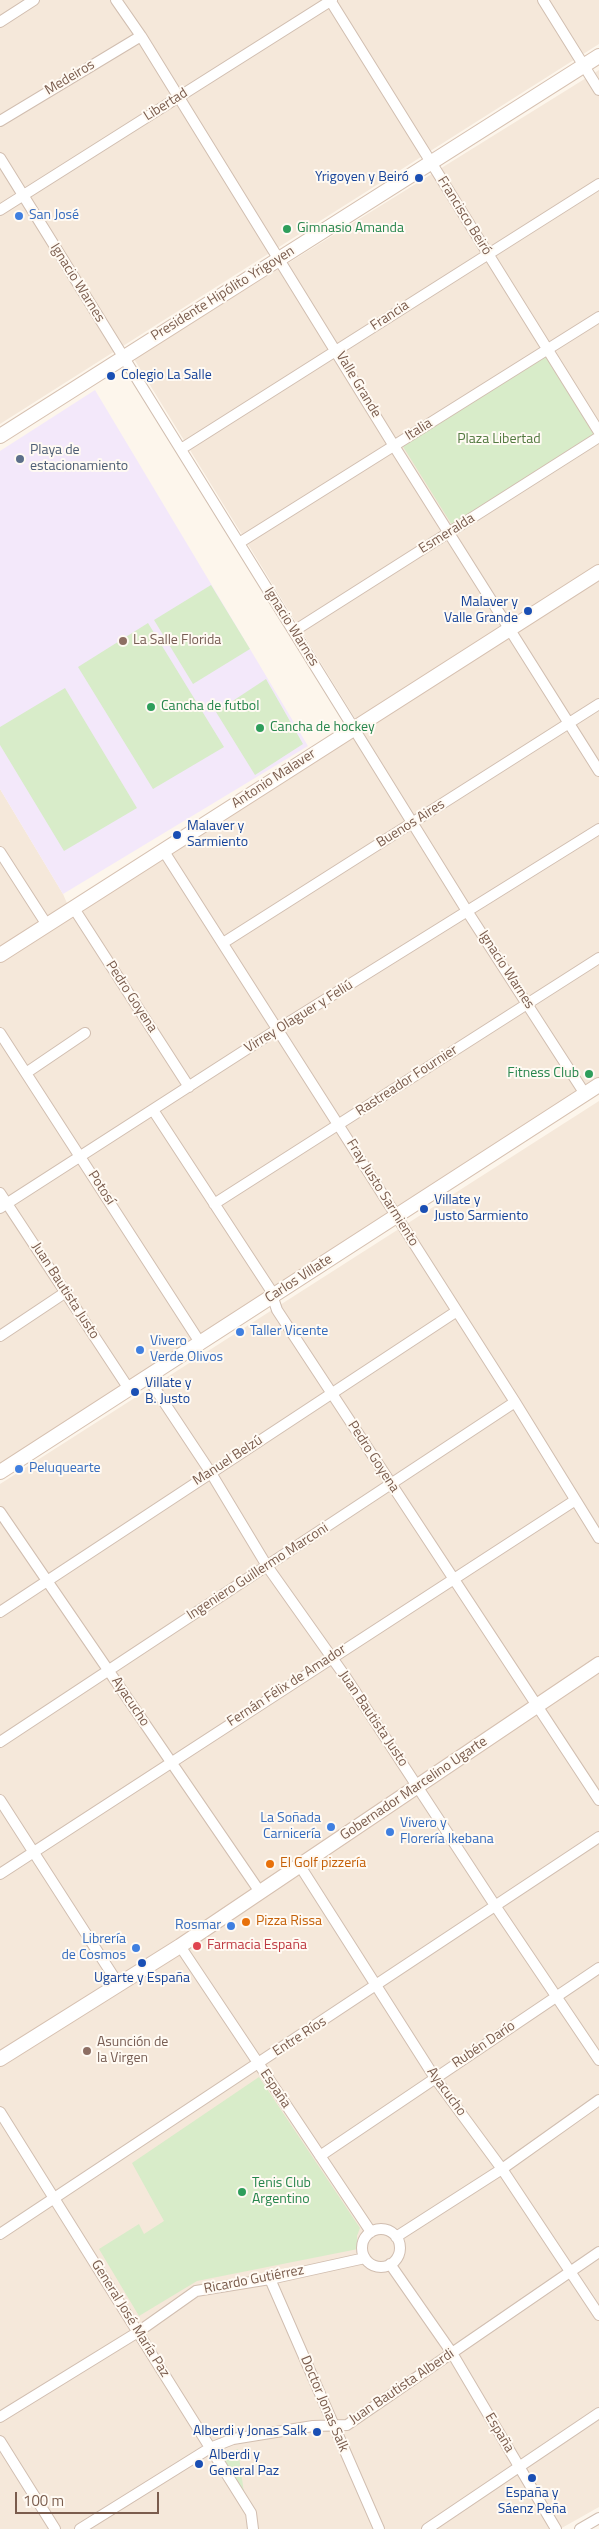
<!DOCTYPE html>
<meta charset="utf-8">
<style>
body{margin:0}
#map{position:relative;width:599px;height:2529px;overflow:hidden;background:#fdf6ec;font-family:"Titillium Web",sans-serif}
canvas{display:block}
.scale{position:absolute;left:15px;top:2492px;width:144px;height:22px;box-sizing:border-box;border:2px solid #7a5c4d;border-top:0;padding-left:6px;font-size:15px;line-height:18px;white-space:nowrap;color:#7a5c4d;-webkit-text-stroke:4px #fffaf3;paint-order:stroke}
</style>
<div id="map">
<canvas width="599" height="2529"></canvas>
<div class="scale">100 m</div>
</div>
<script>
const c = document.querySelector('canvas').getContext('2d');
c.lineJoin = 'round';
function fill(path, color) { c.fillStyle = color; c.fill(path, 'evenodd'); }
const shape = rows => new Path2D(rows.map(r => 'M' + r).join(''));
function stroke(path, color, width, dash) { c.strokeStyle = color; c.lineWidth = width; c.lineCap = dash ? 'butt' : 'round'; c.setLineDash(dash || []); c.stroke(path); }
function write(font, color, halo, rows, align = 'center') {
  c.font = font + ' "Titillium Web",sans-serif'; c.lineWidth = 4; c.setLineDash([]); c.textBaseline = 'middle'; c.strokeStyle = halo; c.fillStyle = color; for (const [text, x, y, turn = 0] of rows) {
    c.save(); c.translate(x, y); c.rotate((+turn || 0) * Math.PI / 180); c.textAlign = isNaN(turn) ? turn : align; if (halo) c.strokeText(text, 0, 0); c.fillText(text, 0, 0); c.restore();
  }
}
fill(shape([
 [0,0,599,0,599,44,0,424],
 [599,70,599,823,461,910,579,1092,0,1468,0,789,63,894,70,910,359,725,134,359],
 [599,829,599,1085,585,1094,467,911],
 [599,1101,599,2507,560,2529,0,2529,0,1484]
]), '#f5e8da');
fill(shape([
 [95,390,308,746,63,894,0,789,0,451]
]), '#f3e8fa');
fill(shape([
 [546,355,596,435,452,525,402,445],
 [211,585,250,649,193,684,154,620],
 [148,623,224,747,153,789,78,667],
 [266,679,303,744,255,775,216,712],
 [65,688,137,808,64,851,0,745,0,727],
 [259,2077,360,2228,357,2236,358,2249,197,2281,139,2316,99,2249,139,2224,144,2234,164,2221,132,2163],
 [238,2449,244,2493,220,2456]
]), '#d8ecc9');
const street = shape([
 [116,0,141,36,394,446,599,771],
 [330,0,599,432],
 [543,0,599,90],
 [0,22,34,0],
 [0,121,141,36],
 [0,158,467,911,585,1094],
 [0,210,332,0],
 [181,449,599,184],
 [239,543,599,317],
 [294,631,599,437],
 [163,850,515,1402,599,1538],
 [0,852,47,925],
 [73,907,189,1087],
 [223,943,599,704],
 [0,1033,201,1344],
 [26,1073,85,1033],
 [153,1110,270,1289,277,1310,599,1800],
 [0,1193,129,1389],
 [214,1204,599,958],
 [0,1208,278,1029,599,829],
 [0,1336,66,1292],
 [148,1378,211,1473,267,1566,347,1679,496,1907,599,2060],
 [0,1512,260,1892],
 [0,1612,457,1311],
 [0,1742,515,1402],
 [0,1800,119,1985],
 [300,1866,435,2078,502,2169,599,2315],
 [0,1874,574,1501],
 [180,1946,371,2232],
 [0,2112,251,2513,253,2529],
 [320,2156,599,1968],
 '362 2248a19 19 0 1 1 38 0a19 19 0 1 1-38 0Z',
 [0,2234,599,1837],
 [396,2237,502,2169,599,2100],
 [390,2264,452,2353,556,2529],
 [270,2279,379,2529],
 [0,2417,138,2332,196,2291,270,2279,365,2258],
 [0,2441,55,2529],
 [80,2529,210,2448,233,2439,313,2426,347,2425,599,2252],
 [427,2529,599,2413],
 [580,2529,599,2518]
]);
const secondary = shape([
 [0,436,599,56],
 [0,955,599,572],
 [0,1472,599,1085],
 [0,2059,180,1946,599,1664]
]);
stroke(street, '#d1beb0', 12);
stroke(secondary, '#d6c0b0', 16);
stroke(street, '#fff', 10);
stroke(secondary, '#fff', 14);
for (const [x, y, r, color] of [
 [419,178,5,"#1a4fb4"],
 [19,216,5,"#3f7fe0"],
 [287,229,5,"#2e9e5b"],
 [111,376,5,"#1a4fb4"],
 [20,459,5,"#5c6f8a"],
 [528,611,5,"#1a4fb4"],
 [123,641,5,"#8d6e63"],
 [151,707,5,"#2e9e5b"],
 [260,728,5,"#2e9e5b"],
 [177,835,5,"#1a4fb4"],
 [589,1074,5,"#2e9e5b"],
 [424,1209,5,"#1a4fb4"],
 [240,1332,5,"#3f7fe0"],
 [140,1350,5,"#3f7fe0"],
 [135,1392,5,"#1a4fb4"],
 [19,1469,5,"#3f7fe0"],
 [331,1827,5,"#3f7fe0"],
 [390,1832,5,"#3f7fe0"],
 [270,1864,5,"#e8710a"],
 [246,1922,5,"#e8710a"],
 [231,1926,5,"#3f7fe0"],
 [197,1946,5,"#e0444e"],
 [136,1948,5,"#3f7fe0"],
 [142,1963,5,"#1a4fb4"],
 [87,2051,5,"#8d6e63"],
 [242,2192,5,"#2e9e5b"],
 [317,2432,5,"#1a4fb4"],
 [199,2464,5,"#1a4fb4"],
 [532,2478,5,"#1a4fb4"]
]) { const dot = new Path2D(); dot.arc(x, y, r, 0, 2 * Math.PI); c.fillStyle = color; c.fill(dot); stroke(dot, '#fffaf3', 2); }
write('14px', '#7a5c4d', '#fffaf3', [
 ["Medeiros",70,78,-31],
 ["Libertad",166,105,-32],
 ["Francisco Beiró",464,216,58],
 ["Ignacio Warnes",77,283,58],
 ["Presidente Hipólito Yrigoyen",223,294,-32],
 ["Francia",390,316,-33],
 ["Valle Grande",358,385,59],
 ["Italia",419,430,-32],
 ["Esmeralda",447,534,-32],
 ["Ignacio Warnes",291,627,58],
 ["Antonio Malaver",274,779,-33],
 ["Buenos Aires",411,824,-32],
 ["Ignacio Warnes",506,970,57],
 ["Pedro Goyena",131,997,57],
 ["Virrey Olaguer y Feliú",299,1017,-32],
 ["Rastreador Fournier",407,1081,-33],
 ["Potosí",101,1188,57],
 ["Fray Justo Sarmiento",382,1193,58],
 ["Carlos Villate",299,1279,-33],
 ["Juan Bautista Justo",65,1291,57],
 ["Pedro Goyena",373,1457,57],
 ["Manuel Belzú",228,1461,-33],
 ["Ingeniero Guillermo Marconi",258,1572,-33],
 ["Fernán Félix de Amador",287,1686,-33],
 ["Ayacucho",130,1702,56],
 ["Juan Bautista Justo",373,1719,56],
 ["Gobernador Marcelino Ugarte",414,1789,-34],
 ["Entre Ríos",300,2037,-33],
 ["Rubén Darío",484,2045,-34],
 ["España",275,2089,56],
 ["Ayacucho",446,2092,54],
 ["Ricardo Gutiérrez",254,2280,-11],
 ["General José María Paz",130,2319,58],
 ["Juan Bautista Alberdi",402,2387,-34],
 ["Doctor Jonas Salk",324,2404,67],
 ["España",499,2433,59]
]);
write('14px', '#164399', '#fffaf3', [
 ["Yrigoyen y Beiró",409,178,"right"],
 ["Colegio La Salle",121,376],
 ["Malaver y",518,603,"right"],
 ["Valle Grande",518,619,"right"],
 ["Malaver y",187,827],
 ["Sarmiento",187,843],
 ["Villate y",434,1201],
 ["Justo Sarmiento",434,1217],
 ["Villate y",145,1384],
 ["B. Justo",145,1400],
 ["Ugarte y España",142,1979,"center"],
 ["Alberdi y Jonas Salk",307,2432,"right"],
 ["Alberdi y",209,2456],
 ["General Paz",209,2472],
 ["España y",532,2494,"center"],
 ["Sáenz Peña",532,2510,"center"]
], 'left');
write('14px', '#366cbe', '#fffaf3', [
 ["San José",29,216],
 ["Taller Vicente",250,1332],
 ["Vivero",150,1342],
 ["Verde Olivos",150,1358],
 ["Peluquearte",29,1469],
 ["La Soñada",321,1819,"right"],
 ["Carnicería",321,1835,"right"],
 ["Vivero y",400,1824],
 ["Florería Ikebana",400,1840],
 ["Rosmar",221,1926,"right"],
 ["Librería",126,1940,"right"],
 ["de Cosmos",126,1956,"right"]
], 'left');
write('14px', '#27864d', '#fffaf3', [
 ["Gimnasio Amanda",297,229],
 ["Cancha de futbol",161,707],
 ["Cancha de hockey",270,728],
 ["Fitness Club",579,1074,"right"],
 ["Tenis Club",252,2184],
 ["Argentino",252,2200]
], 'left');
write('14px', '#537a41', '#fffaf3', [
 ["Plaza Libertad",499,440]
]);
write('14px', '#4e5e75', '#fffaf3', [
 ["Playa de",30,451],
 ["estacionamiento",30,467]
], 'left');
write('14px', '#785e54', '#fffaf3', [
 ["La Salle Florida",133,641],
 ["Asunción de",97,2043],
 ["la Virgen",97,2059]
], 'left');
write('14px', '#c56008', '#fffaf3', [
 ["El Golf pizzería",280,1864],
 ["Pizza Rissa",256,1922]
], 'left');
write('14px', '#be3a42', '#fffaf3', [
 ["Farmacia España",207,1946]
], 'left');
</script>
